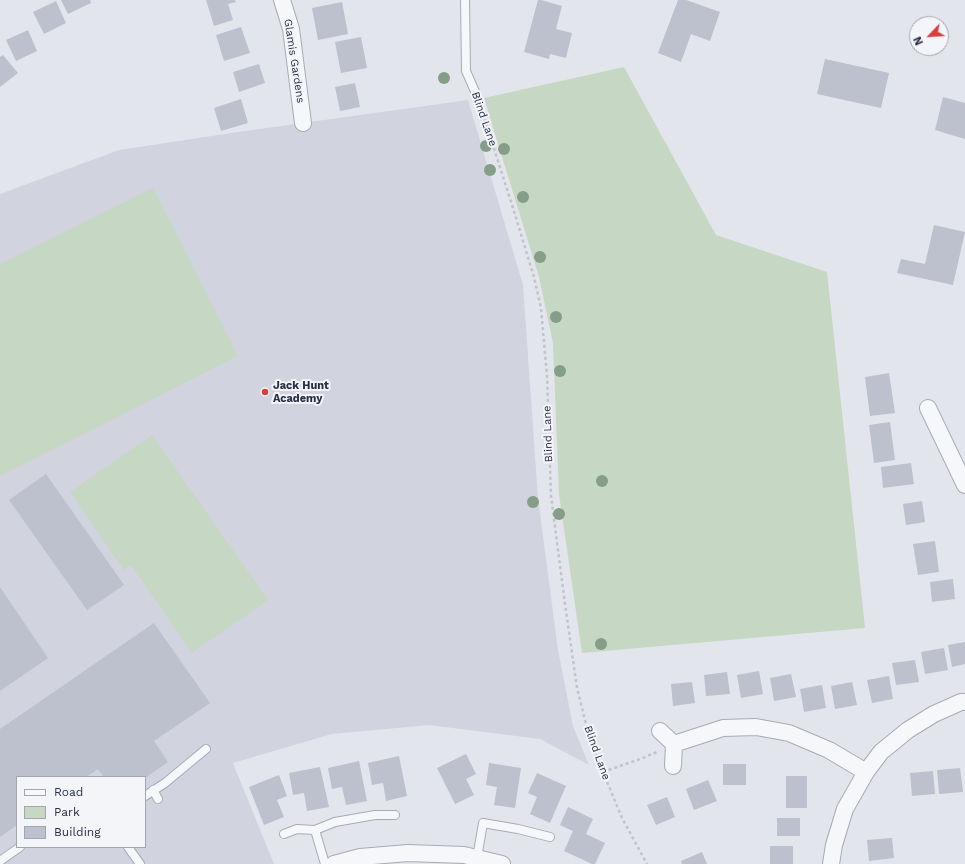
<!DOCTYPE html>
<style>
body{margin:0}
#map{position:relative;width:965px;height:864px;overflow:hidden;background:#e3e5ec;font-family:"Work Sans",sans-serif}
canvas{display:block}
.legend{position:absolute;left:16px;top:776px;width:130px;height:72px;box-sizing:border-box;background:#f3f5f9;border:1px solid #a2a6b2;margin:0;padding:5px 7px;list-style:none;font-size:12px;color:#292f47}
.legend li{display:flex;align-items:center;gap:8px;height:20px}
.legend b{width:20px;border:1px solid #a2a6b2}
.north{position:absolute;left:909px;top:16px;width:40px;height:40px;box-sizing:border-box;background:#f3f5f9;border:1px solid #a2a6b2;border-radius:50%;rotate:245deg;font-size:11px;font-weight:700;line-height:16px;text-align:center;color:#292f47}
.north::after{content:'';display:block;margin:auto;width:14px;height:18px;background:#db3e3f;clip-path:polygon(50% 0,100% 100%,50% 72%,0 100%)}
</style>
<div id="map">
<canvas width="965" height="864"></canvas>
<ul class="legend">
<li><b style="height:5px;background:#f6f7fa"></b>Road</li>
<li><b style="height:11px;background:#c6d7c3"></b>Park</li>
<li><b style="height:11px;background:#bdc0cd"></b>Building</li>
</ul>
<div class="north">N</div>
</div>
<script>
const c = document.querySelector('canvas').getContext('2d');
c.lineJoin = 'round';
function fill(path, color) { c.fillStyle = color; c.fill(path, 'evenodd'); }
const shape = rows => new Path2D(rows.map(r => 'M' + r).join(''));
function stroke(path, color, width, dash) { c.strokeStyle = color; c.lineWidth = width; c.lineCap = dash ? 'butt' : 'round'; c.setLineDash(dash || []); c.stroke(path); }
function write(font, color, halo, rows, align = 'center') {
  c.font = font + ' "Work Sans",sans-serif'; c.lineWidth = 4; c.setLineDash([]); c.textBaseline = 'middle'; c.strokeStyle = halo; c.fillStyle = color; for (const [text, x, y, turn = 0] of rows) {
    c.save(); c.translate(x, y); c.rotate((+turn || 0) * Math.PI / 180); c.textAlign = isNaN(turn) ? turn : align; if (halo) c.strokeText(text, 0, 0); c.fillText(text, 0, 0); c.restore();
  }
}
fill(shape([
 [468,100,523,285,538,498,558,650,573,726,589,765,540,739,429,725,332,734,233,763,274,864,0,864,0,194,119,150,245,131],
 [17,777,145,777,145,847,17,847]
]), '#d1d4df');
fill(shape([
 [624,67,716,235,827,272,865,628,582,653,559,494,553,343,539,277,484,98],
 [153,188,238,356,0,476,0,264],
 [152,435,268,600,192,653,131,565,124,570,70,492]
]), '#c6d7c3');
fill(shape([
 [61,0,90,0,91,3,68,14],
 [206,0,235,0,236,2,228,4,233,20,214,26],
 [538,0,541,0,562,6,556,29,572,33,566,58,550,54,549,59,524,52],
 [678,0,686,0,720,12,710,41,691,34,681,62,658,53],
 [56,1,66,23,44,34,33,12],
 [342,2,348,34,318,40,312,8],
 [241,27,250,53,224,61,216,35],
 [28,30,37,51,16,61,6,40],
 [361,37,367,68,341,73,335,42],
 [3,55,18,73,0,87,0,57],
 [825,59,889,73,881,108,817,94],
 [259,64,265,83,239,92,233,72],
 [355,83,360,107,340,111,335,87],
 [943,97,965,103,965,139,935,130],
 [241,99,248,123,221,131,214,108],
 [934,225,965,232,953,285,897,273,901,259,925,264],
 [889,373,895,413,870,416,865,377],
 [890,422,895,460,874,463,869,425],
 [911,463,914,484,883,488,881,467],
 [46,474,124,585,87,610,9,500],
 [922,501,925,522,906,525,903,504],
 [935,541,939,572,918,575,913,544],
 [953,579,955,599,932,602,930,582],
 [0,587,48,658,0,691],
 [154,623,210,703,154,741,168,762,145,778,104,777,98,769,86,777,17,777,17,825,0,837,0,729],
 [965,642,965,664,952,667,948,645],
 [944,648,948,670,925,674,921,652],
 [915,660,919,682,896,685,892,663],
 [759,671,763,694,741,698,737,675],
 [727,672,730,694,706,696,704,675],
 [791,674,796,697,774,701,770,678],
 [889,676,893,699,872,703,867,680],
 [692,682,695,703,673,706,671,684],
 [852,682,857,705,835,709,831,686],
 [822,685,826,708,804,712,800,689],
 [466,754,476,774,466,779,474,795,455,804,437,768],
 [399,756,407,796,386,801,383,783,372,785,368,763],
 [359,761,367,801,346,805,342,787,332,789,328,768],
 [489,763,521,768,515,808,494,805,497,787,486,785],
 [723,764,746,764,746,785,723,785],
 [320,767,329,807,307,811,304,793,293,795,289,773],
 [960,768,963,792,939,794,937,770],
 [933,771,935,794,912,796,910,773],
 [537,773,566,786,550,823,530,814,537,797,528,793],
 [279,775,287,796,277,800,284,817,264,825,249,787],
 [786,776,807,776,807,808,786,808],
 [708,780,717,801,694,810,686,789],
 [667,797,675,817,656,825,647,805],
 [568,807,593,819,586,834,605,843,595,864,592,864,564,851,573,831,560,825],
 [777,818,800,818,800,836,777,836],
 [892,838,894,858,869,861,867,840],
 [770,846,793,846,793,864,770,864],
 [702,852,707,864,682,864,681,861]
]), '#bdc0cd');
const service = shape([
 [465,0,466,71,477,96],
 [153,790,158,799],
 [145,796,165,783,206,749],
 [315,830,335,822,375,815,395,815],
 [284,834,297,829,315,830,325,864],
 [128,847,140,864],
 [477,858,483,823,518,829,550,837],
 [0,861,20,847]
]);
const minor = shape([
 [282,0,291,29,303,123],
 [928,408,965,485],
 [660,731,674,744,673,766],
 [674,744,723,728,756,727,789,733,829,750,866,772],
 [334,864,360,857,408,853,464,855,502,864],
 [831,864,834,845,845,809,866,772,881,752,908,730,934,714,961,702,965,702]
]);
stroke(service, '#a7abb7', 10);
stroke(minor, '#a7abb7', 18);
stroke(shape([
 [481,108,513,208,534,277,541,308,547,376,551,496,565,604,577,688,590,740,603,772,622,818,647,864],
 [603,772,640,759,657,752]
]), '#c1c3cb', 2.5, [3, 3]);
stroke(service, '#f6f7fa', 8);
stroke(minor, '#f6f7fa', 16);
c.fillStyle = '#849e87';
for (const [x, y] of [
 [444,78],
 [486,146],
 [504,149],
 [490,170],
 [523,197],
 [540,257],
 [556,317],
 [560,371],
 [602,481],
 [533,502],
 [559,514],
 [601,644]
]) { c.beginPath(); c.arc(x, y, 6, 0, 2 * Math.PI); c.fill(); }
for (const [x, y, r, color] of [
 [265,392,4,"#db3e3f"]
]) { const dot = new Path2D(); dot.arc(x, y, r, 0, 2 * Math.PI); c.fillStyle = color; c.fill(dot); stroke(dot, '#f3f5f9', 1.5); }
write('11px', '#292f47', '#f3f5f9', [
 ["Glamis Gardens",294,61,81],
 ["Blind Lane",484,119,71],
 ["Blind Lane",548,434,-92],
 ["Blind Lane",597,753,70]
]);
write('bold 11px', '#292f47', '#f3f5f9', [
 ["Jack Hunt",273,386],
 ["Academy",273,399]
], 'left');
</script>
